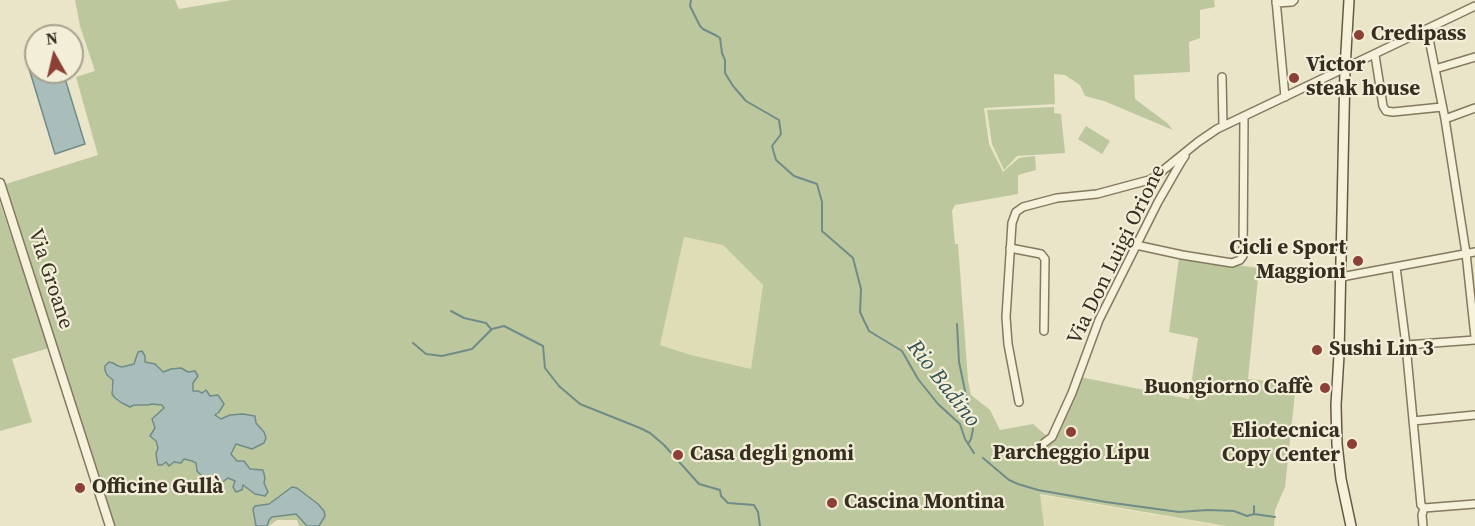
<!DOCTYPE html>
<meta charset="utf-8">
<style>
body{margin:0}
#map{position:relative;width:1475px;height:526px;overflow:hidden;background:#eae4c8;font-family:"Source Serif 4",serif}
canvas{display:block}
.north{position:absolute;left:24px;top:24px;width:60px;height:60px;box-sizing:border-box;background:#f2eed7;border:2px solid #a7a18e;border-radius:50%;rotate:352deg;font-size:16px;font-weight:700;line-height:24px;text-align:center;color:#362e21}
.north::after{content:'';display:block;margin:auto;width:21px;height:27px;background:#8d4035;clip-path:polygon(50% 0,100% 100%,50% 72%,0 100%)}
</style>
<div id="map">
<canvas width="1475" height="526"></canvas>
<div class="north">N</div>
</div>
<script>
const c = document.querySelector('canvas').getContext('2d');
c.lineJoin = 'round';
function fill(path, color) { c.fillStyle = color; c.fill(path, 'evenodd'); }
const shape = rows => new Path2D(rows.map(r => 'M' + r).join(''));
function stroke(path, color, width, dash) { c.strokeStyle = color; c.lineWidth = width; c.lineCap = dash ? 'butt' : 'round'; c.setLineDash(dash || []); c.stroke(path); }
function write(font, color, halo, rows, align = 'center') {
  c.font = font + ' "Source Serif 4",serif'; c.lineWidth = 4.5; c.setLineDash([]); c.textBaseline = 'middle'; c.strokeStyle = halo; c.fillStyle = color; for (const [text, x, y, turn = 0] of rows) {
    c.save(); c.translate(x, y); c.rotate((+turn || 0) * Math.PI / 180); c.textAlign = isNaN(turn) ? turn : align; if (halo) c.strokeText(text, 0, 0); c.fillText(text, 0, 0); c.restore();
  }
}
fill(shape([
 [684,237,723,245,763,285,751,369,691,355,660,345],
 [1040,495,1127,510,1223,526,1044,526]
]), '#dfddb6');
fill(shape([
 [75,0,175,0,179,9,232,0,1214,0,1215,7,1200,10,1200,38,1189,42,1190,72,1134,75,1135,99,1167,123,1173,130,1104,101,1085,96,1080,85,1065,75,1054,74,1055,104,984,108,989,144,1003,172,1019,158,1035,156,1036,170,1018,175,1018,194,955,205,952,211,955,244,958,244,968,380,971,395,990,410,1000,430,1033,424,1050,439,1080,377,1189,399,1198,338,1169,332,1179,258,1259,268,1248,379,1296,384,1285,487,1275,510,1274,526,1226,526,1040,494,1044,526,299,526,297,520,277,520,269,526,113,526,6,184,98,155,76,77,95,71,80,26],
 [684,237,723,245,763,285,751,369,691,355,660,345],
 [138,353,145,362,155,364,163,372,171,369,188,372,196,379,193,383,193,391,210,396,214,415,221,419,230,415,243,414,255,416,256,423,236,444,230,454,237,461,244,461,250,469,265,478,264,483,248,489,243,485,235,484,235,481,192,461,184,459,177,462,166,462,156,453,158,448,155,428,164,408,162,405,152,404,148,405,134,405,115,398,111,390,113,380,107,375,113,363,118,366,122,367,134,364],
 [1054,107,1054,113,1061,114,1065,153,1017,156,1004,170,992,144,987,110],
 [1086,126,1110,141,1102,154,1078,139],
 [0,203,49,348,12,359,32,422,0,431]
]), '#bdc79d');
const water = shape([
 [36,59,36,72,63,72,85,144,55,154,27,62,36,59],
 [142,351,145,356,145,362,155,364,163,372,171,369,181,368,188,372,195,371,198,376,193,383,193,391,198,391,202,393,206,390,210,396,218,395,224,404,219,412,215,415,221,419,230,415,243,414,255,416,256,423,264,432,266,438,264,443,252,449,236,444,231,454,237,461,244,461,250,469,263,470,265,478,264,483,268,492,265,496,255,494,243,485,242,490,236,492,233,487,235,481,228,478,220,484,207,481,197,471,196,463,192,461,184,459,181,463,174,462,169,466,166,462,162,465,158,465,157,461,156,453,158,448,156,441,150,436,155,428,152,419,164,408,162,405,152,404,148,405,134,405,130,407,122,403,115,398,112,394,113,380,107,375,105,370,105,366,109,362,113,363,118,366,122,367,134,364,138,352,142,351],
 [292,487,297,488,318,504,324,511,325,516,319,526,307,526,296,514,272,517,269,520,267,526,256,526,254,515,253,509,255,506,269,504,292,487]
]);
fill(water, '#a9bebb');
stroke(water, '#708c89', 1.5);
stroke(shape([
 [691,0,690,6,700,26,703,29,717,36,720,38,722,53,725,60,725,73,733,86,746,101,779,120,781,134,772,146,776,160,794,176,817,184,822,202,822,231,853,258,861,289,860,312,869,331,902,351,918,379,938,404,960,424,965,439,974,453],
 [451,311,464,318,486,323,491,329],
 [957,324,959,362,973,429,971,439,968,444],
 [413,343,426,354,442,356,472,349,492,329,504,326,543,346,545,368,559,386,580,404,640,428,650,433,664,445,699,484,720,490,721,496,728,503,754,505,758,512,760,526],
 [983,458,1009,480,1018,484,1038,490,1106,502,1179,512,1208,510,1234,511,1247,516,1254,514,1254,506],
 [1254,514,1275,517]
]), '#708c89', 2);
const minor = shape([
 [1276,0,1285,97],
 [1276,3,1292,2,1294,0],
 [1427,29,1445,119,1466,253,1475,337],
 [1375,55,1383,106,1386,111,1393,112,1442,107],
 [1435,69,1475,57],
 [1222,77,1223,126],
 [1445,119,1475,108],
 [1136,245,1182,255,1232,263,1240,260,1243,256,1244,116],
 [1010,248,1041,254,1045,259,1044,331],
 [1396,267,1406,345,1421,505,1424,508,1422,515,1423,526],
 [1341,277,1475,252],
 [1406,345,1475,340],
 [1019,402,1008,344,1006,317,1012,223,1016,212,1023,207,1057,198,1097,194,1149,180,1156,176,1198,142,1217,129,1475,6],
 [1413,421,1475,415],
 [1044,443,1052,437,1072,393,1099,320,1158,202,1181,162,1185,156],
 [1424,508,1475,504]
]);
const tertiary = shape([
 [0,183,110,526]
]);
const secondary = shape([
 [1349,0,1345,69,1339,355,1336,405,1337,444,1341,479,1351,526]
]);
stroke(minor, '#84785f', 10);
stroke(tertiary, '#84785f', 11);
stroke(secondary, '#665942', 12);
stroke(minor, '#f5f1db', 7);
stroke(tertiary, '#f5f1db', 8);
stroke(secondary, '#f5f1db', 9);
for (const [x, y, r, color] of [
 [1359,35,6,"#8d4035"],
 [1294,78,6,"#8d4035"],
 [1358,261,6,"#8d4035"],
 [1317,350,6,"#8d4035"],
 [1325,388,6,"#8d4035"],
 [1071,432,6,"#8d4035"],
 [1352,444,6,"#8d4035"],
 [678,455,6,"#8d4035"],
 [80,488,6,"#8d4035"],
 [832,503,6,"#8d4035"]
]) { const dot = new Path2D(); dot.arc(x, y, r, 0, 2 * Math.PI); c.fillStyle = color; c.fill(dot); stroke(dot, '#f2eed7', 2); }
write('bold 21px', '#362e21', '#f2eed7', [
 ["Credipass",1371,35],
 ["Victor",1306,66],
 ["steak house",1306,90],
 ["Cicli e Sport",1346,249,"right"],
 ["Maggioni",1346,273,"right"],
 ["Sushi Lin 3",1329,350],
 ["Buongiorno Caffè",1313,388,"right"],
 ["Eliotecnica",1340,432,"right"],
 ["Copy Center",1340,456,"right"],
 ["Parcheggio Lipu",1071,454,"center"],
 ["Casa degli gnomi",690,455],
 ["Officine Gullà",92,488],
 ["Cascina Montina",844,503]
], 'left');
write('21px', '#362e21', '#f2eed7', [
 ["Via Don Luigi Orione",1117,255,-64],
 ["Via Groane",50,279,72]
]);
write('italic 22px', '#325254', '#f2eed7', [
 ["Rio Badino",943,384,52]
]);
</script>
